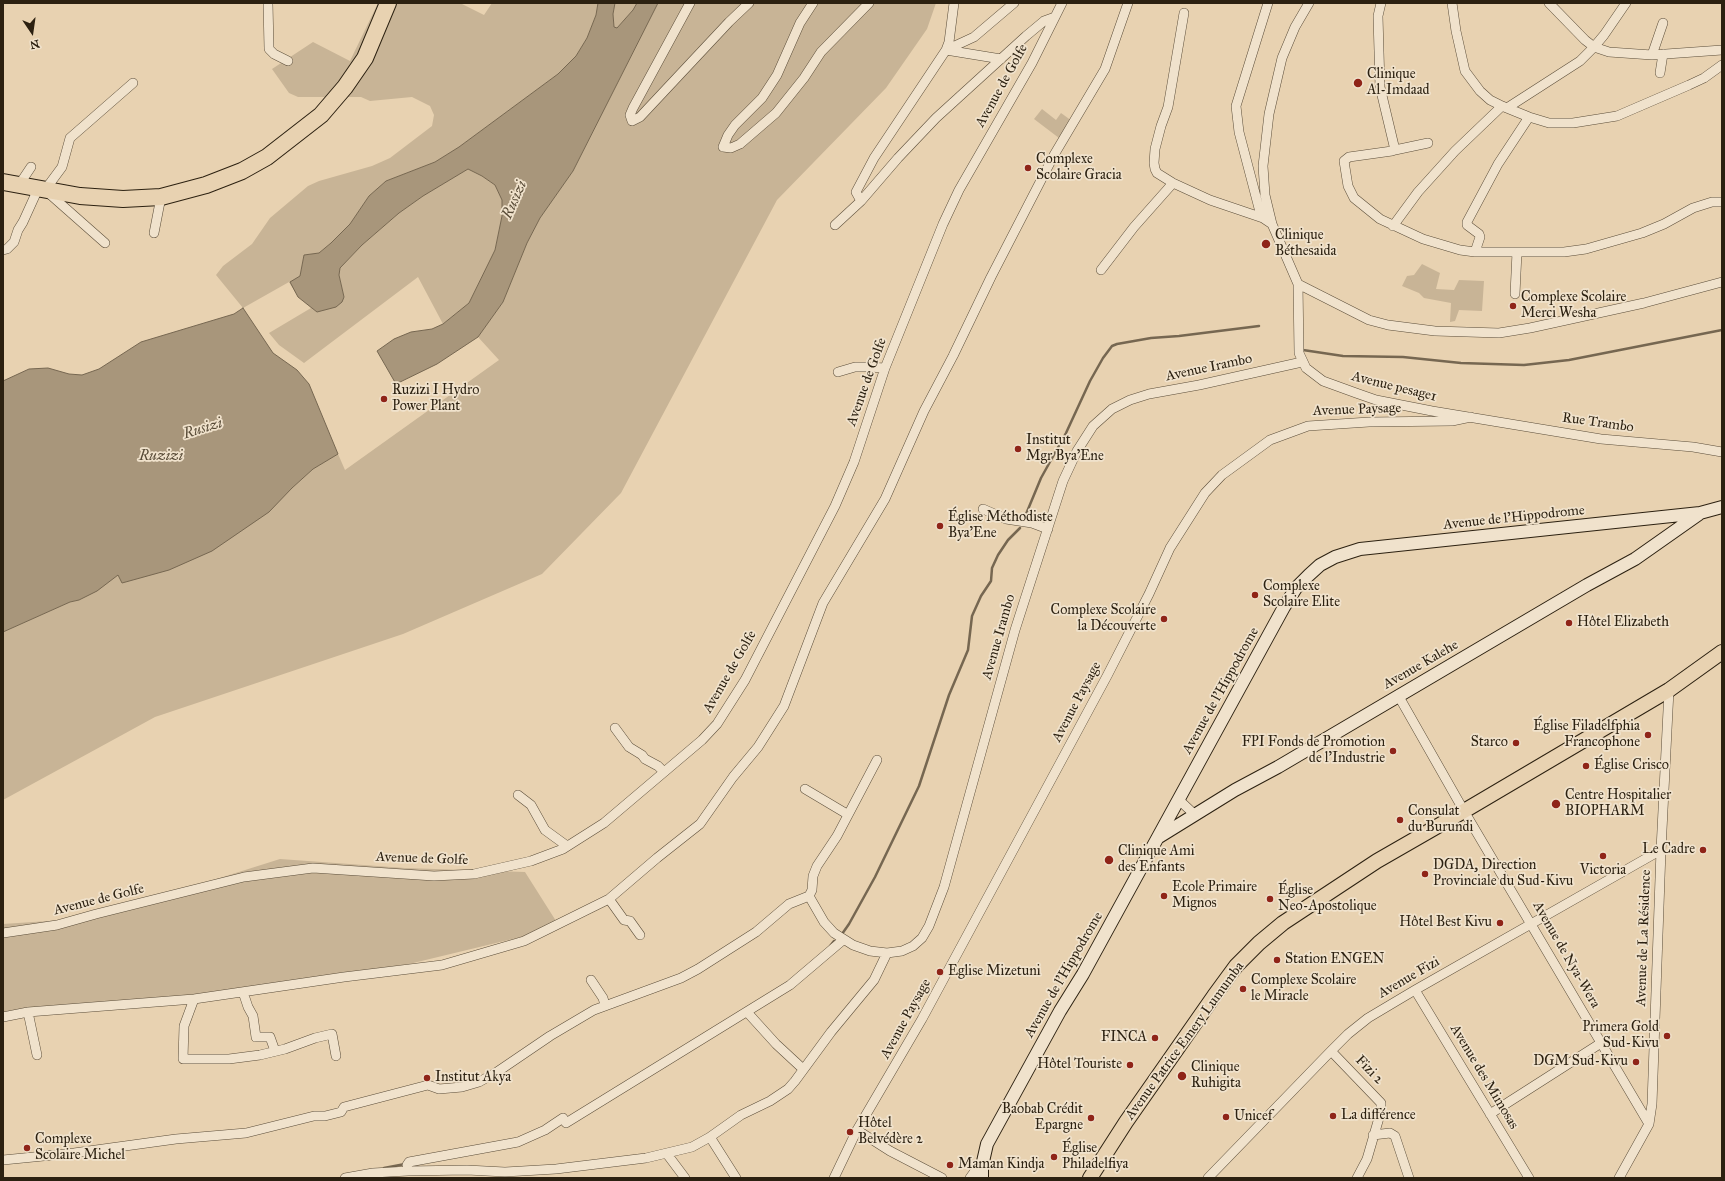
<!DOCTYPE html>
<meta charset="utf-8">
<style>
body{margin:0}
#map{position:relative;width:1725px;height:1181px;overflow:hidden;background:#e8d2b1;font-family:"IM FELL Great Primer",serif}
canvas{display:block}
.frame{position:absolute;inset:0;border:4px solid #2c2111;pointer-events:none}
.north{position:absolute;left:12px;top:12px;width:40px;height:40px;-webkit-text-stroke:3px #f0e2cc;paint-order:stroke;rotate:167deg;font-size:11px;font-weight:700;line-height:16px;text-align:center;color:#2c2111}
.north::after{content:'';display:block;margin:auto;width:14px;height:18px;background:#2c2111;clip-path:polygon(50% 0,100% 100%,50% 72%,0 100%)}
</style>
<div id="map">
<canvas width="1725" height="1181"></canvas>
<div class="frame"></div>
<div class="north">N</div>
</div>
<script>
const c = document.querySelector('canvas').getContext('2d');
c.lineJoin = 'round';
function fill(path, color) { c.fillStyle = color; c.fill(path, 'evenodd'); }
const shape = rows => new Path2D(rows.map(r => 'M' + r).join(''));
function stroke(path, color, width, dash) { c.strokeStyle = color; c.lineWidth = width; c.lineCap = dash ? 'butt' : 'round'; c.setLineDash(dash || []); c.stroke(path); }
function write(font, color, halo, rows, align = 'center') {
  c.font = font + ' "IM FELL Great Primer",serif'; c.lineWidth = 3.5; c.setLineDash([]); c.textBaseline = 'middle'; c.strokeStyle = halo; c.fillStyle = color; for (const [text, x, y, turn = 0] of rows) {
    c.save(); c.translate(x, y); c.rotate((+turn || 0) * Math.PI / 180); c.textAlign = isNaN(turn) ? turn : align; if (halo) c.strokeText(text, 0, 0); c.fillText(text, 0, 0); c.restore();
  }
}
fill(shape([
 [378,3,460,3,484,15,492,3,598,3,596,15,587,38,576,56,558,74,459,147,435,162,386,181,369,196,350,224,331,243,319,253,304,255,300,276,298,297,317,312,344,297,339,274,340,268,362,245,399,213,423,196,468,169,482,176,495,185,502,200,502,216,495,250,469,303,443,324,418,277,304,363,279,345,269,333,311,308,298,297,289,282,243,308,216,275,223,266,252,244,270,218,308,186,319,181,372,166,390,158,432,126,434,115,430,106,412,97,370,101,361,97,298,97,289,93,272,69,313,42,350,61],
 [615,3,637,3,633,10,617,28,614,27,613,14],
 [658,3,936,3,927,29,886,88,777,200,621,493,542,574,403,634,155,717,3,800,3,632,70,602,79,600,118,575,122,583,144,576,292,488,313,469,338,454,345,470,499,360,478,337,503,302,527,243,540,218,573,171],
 [1042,109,1056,120,1061,113,1072,121,1059,138,1034,119],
 [1422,264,1440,273,1436,289,1454,290,1459,280,1484,281,1482,311,1459,310,1455,321,1450,322,1451,303,1424,298,1419,293,1402,286,1407,276,1414,275],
 [280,859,405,868,525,872,556,921,525,936,409,964,206,993,3,1019,3,924,93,918]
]), '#c8b496');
const water = shape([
 [598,3,615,3,613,14,614,27,617,28,633,10,637,3,658,3,573,171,540,218,527,243,503,302,478,337,437,364,396,384,377,351,394,339,411,332,432,329,443,324,469,303,495,250,502,216,502,200,495,185,482,176,468,169,423,196,399,213,362,245,340,268,339,275,344,297,342,302,336,307,317,312,298,297,290,282,300,276,304,255,319,253,331,243,350,224,369,196,386,181,435,162,459,147,558,74,576,56,587,38,596,15,598,3],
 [243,308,273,353,297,370,309,384,338,454,313,469,292,488,269,512,212,551,169,570,122,583,118,575,97,591,79,600,70,602,3,632,3,381,29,369,48,368,69,374,82,375,99,369,141,342,234,314,243,308]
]);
fill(water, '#a8967b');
stroke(water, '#766751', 1);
stroke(shape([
 [1303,350,1343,356,1403,357,1461,363,1524,365,1569,360,1722,330],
 [1024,519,1041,478,1066,433,1090,381,1103,358,1112,346,1117,344,1151,338,1179,336,1259,326],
 [842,934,849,924,875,877,919,786,949,695,968,650,972,616,981,596,991,581,992,568,998,555,1008,540,1020,528],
 [830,946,834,941],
 [384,1168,405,1164]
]), '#766751', 2.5);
const street = shape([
 [268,3,269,49,274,54,288,61],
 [690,3,633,108,630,115,632,121,640,117,729,22,749,3],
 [813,3,800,23,777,75,762,98,735,125,728,135,723,147,731,148,740,144,776,113,804,78,821,52,869,3],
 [1309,3,1295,27,1282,58,1269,114,1263,166,1265,195,1272,224,1298,284,1299,353,1306,368,1323,381,1356,393,1376,400,1432,411,1601,439,1693,447,1722,452],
 [1381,3,1378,16,1380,87,1395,150,1392,151,1349,157,1344,161,1348,186,1354,198,1380,219,1423,239,1460,250,1475,252,1564,252,1586,249,1642,233,1664,224,1693,208,1712,202,1722,202],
 [1452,3,1456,31,1465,71,1480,91,1490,100,1502,106,1529,117,1549,123,1573,123,1617,116,1689,85,1704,78,1722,65],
 [1549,3,1585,40,1594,47,1609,52,1652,55,1722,50],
 [1184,13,1168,107,1161,126,1155,149,1154,163,1155,169,1157,173,1173,183,1210,200,1263,218,1272,224],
 [946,50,974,37,1014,3],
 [946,50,1001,59],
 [1652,55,1663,23],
 [1660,73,1663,54],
 [1507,108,1580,61,1594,47,1604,35,1626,3],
 [1395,150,1428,143],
 [19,185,31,167],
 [861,201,856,192,874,158,946,50,949,42,954,3],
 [1263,218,1260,212,1239,132,1236,106,1268,3],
 [835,225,861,201,898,158,936,118,1026,36,1044,21,1055,17],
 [1393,226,1418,192,1455,151,1502,106],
 [154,233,161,197],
 [105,243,45,190,62,167,70,138,133,83],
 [3,250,7,249,14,242,18,230,23,222,38,189],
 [1475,252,1480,237,1479,234,1467,225,1467,222,1498,164,1529,117],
 [1101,270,1134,227,1173,183],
 [1298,284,1369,320,1388,325,1435,331,1499,333,1530,328,1644,303,1722,282],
 [1515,294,1517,252],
 [838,372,855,367,868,367,885,368],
 [983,509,1006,519,1032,523,1048,529],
 [1398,695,1464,811,1649,1124],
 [615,728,629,747,642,755,645,759,658,766,664,772],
 [805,789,847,814],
 [518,795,531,805,545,830,567,846],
 [1178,799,1194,814],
 [809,896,824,922,834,933,853,945,870,951,887,953,902,951,913,946,922,938,929,926,944,887,1015,630,1063,481,1077,451,1093,426,1112,409,1130,400,1149,394,1199,385,1302,362],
 [609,899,624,920,630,921,640,935],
 [3,933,57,925,96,914,244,877,313,868,434,876,474,874,531,861,563,849,604,823,702,740,717,724,745,680,835,506,854,462,885,368,943,224,959,190,1032,63,1062,3],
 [591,980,603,998,605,1005],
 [1415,990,1529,1178],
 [243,992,248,1007,253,1016,256,1037,270,1037,275,1051],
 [194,999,184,1026,183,1059,229,1059,260,1055,285,1049,315,1038,332,1034,336,1056],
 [28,1012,37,1055],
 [747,1012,776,1044,803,1069],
 [3,1017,28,1012,194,999,344,977,442,965,524,941,609,899,657,858,700,824,733,777,758,747,784,706,823,603,885,499,924,411,953,356,991,277,1054,155,1105,69,1128,3],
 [1331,1051,1381,1103,1381,1111,1367,1159,1357,1178],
 [1490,1114,1601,1043],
 [857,1130,890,1151,942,1178],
 [1373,1135,1390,1133,1395,1136,1409,1178],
 [710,1137,736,1178],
 [667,1154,685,1178],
 [3,1160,74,1153,176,1139,246,1133,314,1116,325,1116,341,1112,344,1107,428,1085,439,1089,462,1087,479,1082,497,1072,550,1036,594,1010,681,978,698,969,756,932,789,904,809,896,812,890,813,876,817,866,837,836,877,760],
 [408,1171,467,1170,505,1172,556,1169,646,1158,692,1147,710,1137,741,1115,770,1101,788,1089,795,1081,831,1032,874,980,887,953],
 [345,1178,373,1173,408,1171,407,1165,409,1162,518,1142,545,1130,563,1118,566,1123,790,985,843,940],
 [834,1178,857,1130,922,1019,1107,676,1149,594,1170,548,1205,493,1222,475,1270,440,1308,426,1369,422,1452,421,1471,417],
 [970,1178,983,1160],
 [1208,1178,1331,1051,1348,1034,1368,1018,1415,990,1661,850],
 [1619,1178,1649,1124,1652,1104,1661,850,1669,690]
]);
const secondary = shape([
 [1159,837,1235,790,1278,767,1587,585,1635,559,1699,514],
 [982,1178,982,1166,987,1144,1060,1011,1083,974,1284,607,1296,588,1309,575,1320,565,1335,557,1360,549,1700,513,1722,507]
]);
const primary = shape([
 [1090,1178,1126,1122,1214,996,1236,966,1259,943,1283,923,1377,861,1464,811,1669,690,1722,652]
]);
const highway = shape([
 [3,182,80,196,123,199,161,197,206,185,242,171,267,157,321,115,345,87,365,58,388,3]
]);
stroke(street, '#5b4d39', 10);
stroke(secondary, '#2c2111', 14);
stroke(primary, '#2c2111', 16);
stroke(highway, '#2c2111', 18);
stroke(street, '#f0e2cc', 9);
stroke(secondary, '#f0e2cc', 12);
stroke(primary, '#e8d2b1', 14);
stroke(highway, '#e8d2b1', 16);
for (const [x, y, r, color] of [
 [1358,83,5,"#8f2418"],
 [1028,168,4,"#8f2418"],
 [1266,244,5,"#8f2418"],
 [1513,306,4,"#8f2418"],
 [384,399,4,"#8f2418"],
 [1018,449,4,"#8f2418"],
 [940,526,4,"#8f2418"],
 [1255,595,4,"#8f2418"],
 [1164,619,4,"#8f2418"],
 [1569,623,4,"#8f2418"],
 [1648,735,4,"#8f2418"],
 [1516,743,4,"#8f2418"],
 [1393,751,4,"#8f2418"],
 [1586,766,4,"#8f2418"],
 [1556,804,5,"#8f2418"],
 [1400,820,4,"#8f2418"],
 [1703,850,4,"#8f2418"],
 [1603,856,4,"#8f2418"],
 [1109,860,5,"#8f2418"],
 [1425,874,4,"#8f2418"],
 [1164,896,4,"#8f2418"],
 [1270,899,4,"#8f2418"],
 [1500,923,4,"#8f2418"],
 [1277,960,4,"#8f2418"],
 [940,972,4,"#8f2418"],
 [1243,989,4,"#8f2418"],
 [1667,1036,4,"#8f2418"],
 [1155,1038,4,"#8f2418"],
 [1636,1062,4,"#8f2418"],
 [1130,1065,4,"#8f2418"],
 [1182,1076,5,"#8f2418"],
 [427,1078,4,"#8f2418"],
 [1333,1116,4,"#8f2418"],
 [1226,1117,4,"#8f2418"],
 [1091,1118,4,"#8f2418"],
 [850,1132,4,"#8f2418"],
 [27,1148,4,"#8f2418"],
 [1054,1157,4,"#8f2418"],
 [950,1165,4,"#8f2418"]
]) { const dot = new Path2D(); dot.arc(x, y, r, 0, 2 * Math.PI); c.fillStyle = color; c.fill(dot); stroke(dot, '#f0e2cc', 1.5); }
write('14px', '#2c2111', '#f0e2cc', [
 ["Clinique",1367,75],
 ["Al-Imdaad",1367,91],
 ["Complexe",1036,160],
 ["Scolaire Gracia",1036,176],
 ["Clinique",1275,236],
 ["Béthesaida",1275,252],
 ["Complexe Scolaire",1521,298],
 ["Merci Wesha",1521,314],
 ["Ruzizi I Hydro",392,391],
 ["Power Plant",392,407],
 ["Institut",1026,441],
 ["Mgr Bya'Ene",1026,457],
 ["Église Méthodiste",948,518],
 ["Bya'Ene",948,534],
 ["Complexe",1263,587],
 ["Scolaire Elite",1263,603],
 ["Complexe Scolaire",1156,611,"right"],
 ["la Découverte",1156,627,"right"],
 ["Hôtel Elizabeth",1577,623],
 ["Église Filadelfphia",1640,727,"right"],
 ["Francophone",1640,743,"right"],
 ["FPI Fonds de Promotion",1385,743,"right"],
 ["de l'Industrie",1385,759,"right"],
 ["Starco",1508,743,"right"],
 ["Église Crisco",1594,766],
 ["Centre Hospitalier",1565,796],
 ["BIOPHARM",1565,812],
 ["Consulat",1408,812],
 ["du Burundi",1408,828],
 ["Le Cadre",1695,850,"right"],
 ["Clinique Ami",1118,852],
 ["des Enfants",1118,868],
 ["DGDA, Direction",1433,866],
 ["Provinciale du Sud-Kivu",1433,882],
 ["Victoria",1603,871,"center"],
 ["Ecole Primaire",1172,888],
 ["Mignos",1172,904],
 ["Église",1278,891],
 ["Neo-Apostolique",1278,907],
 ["Hôtel Best Kivu",1492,923,"right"],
 ["Station ENGEN",1285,960],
 ["Eglise Mizetuni",948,972],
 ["Complexe Scolaire",1251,981],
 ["le Miracle",1251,997],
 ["Primera Gold",1659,1028,"right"],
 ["Sud-Kivu",1659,1044,"right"],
 ["FINCA",1147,1038,"right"],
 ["DGM Sud-Kivu",1628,1062,"right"],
 ["Hôtel Touriste",1122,1065,"right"],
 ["Clinique",1191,1068],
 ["Ruhigita",1191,1084],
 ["Institut Akya",435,1078],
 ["Baobab Crédit",1083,1110,"right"],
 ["Epargne",1083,1126,"right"],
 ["La différence",1341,1116],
 ["Unicef",1234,1117],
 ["Hôtel",858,1124],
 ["Belvédère 2",858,1140],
 ["Complexe",35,1140],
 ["Scolaire Michel",35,1156],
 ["Église",1062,1149],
 ["Philadelfiya",1062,1165],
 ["Maman Kindja",958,1165]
], 'left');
write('14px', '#2c2111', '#f0e2cc', [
 ["Avenue de Golfe",1002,86,-61],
 ["Avenue Irambo",1209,368,-12],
 ["Avenue de Golfe",867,382,-70],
 ["Avenue pesage1",1394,387,14],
 ["Avenue Paysage",1357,410,-2],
 ["Rue Trambo",1598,423,8],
 ["Avenue de l'Hippodrome",1514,518,-6],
 ["Avenue Irambo",999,637,-74],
 ["Avenue Kalehe",1421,665,-30],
 ["Avenue de Golfe",730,672,-60],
 ["Avenue de l'Hippodrome",1221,691,-61],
 ["Avenue Paysage",1077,702,-62],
 ["Avenue de Golfe",422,859,2],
 ["Avenue de Golfe",99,900,-14],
 ["Avenue de La Résidence",1644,938,-88],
 ["Avenue de Nya-Wera",1566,955,60],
 ["Avenue de l'Hippodrome",1064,975,-60],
 ["Avenue Fizi",1409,978,-30],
 ["Avenue Paysage",906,1019,-61],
 ["Avenue Patrice Emery Lumumba",1185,1041,-54],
 ["Fizi 2",1369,1070,46],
 ["Avenue des Mimosas",1484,1077,59]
]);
write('italic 15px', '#574a36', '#f0e2cc', [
 ["Rusizi",515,200,-66],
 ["Rusizi",203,429,-17],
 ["Ruzizi",161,456]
]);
</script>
